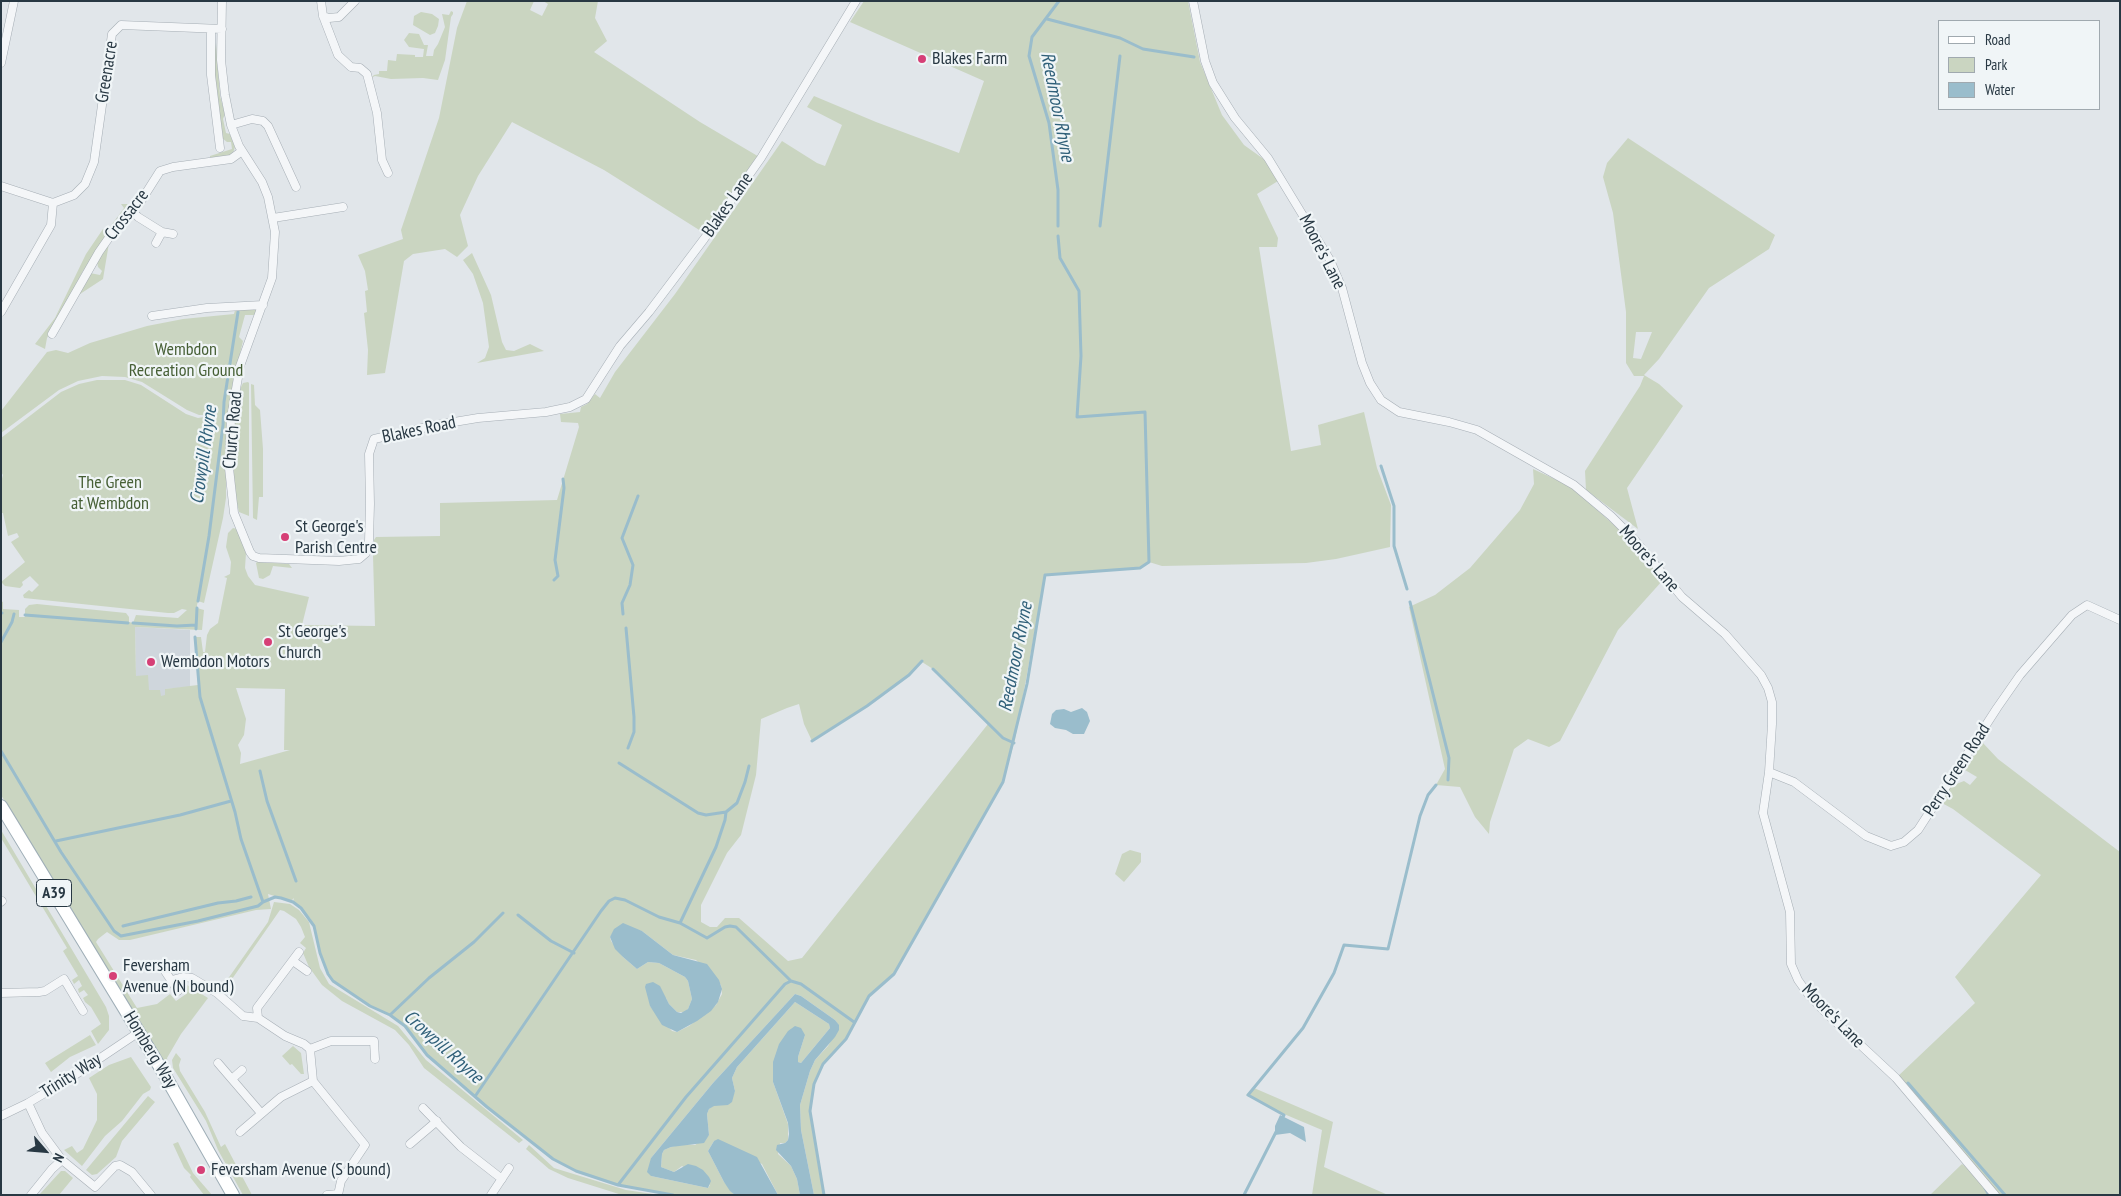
<!DOCTYPE html>
<style>
body{margin:0}
#map{position:relative;width:2121px;height:1196px;overflow:hidden;background:#e1e6ea;font-family:"PT Sans Narrow",sans-serif}
canvas{display:block}
.frame{position:absolute;inset:0;border:2px solid #283843;pointer-events:none}
.legend{position:absolute;left:1938px;top:20px;width:162px;height:90px;box-sizing:border-box;background:#f0f5f7;border:1px solid #a0a9af;margin:0;padding:6px 9px;list-style:none;font-size:15px;color:#283843}
.legend li{display:flex;align-items:center;gap:10px;height:25px}
.legend b{width:25px;border:1px solid #a0a9af}
.north{position:absolute;left:20px;top:1126px;width:50px;height:50px;-webkit-text-stroke:4px #f0f5f7;paint-order:stroke;rotate:117deg;font-size:14px;font-weight:700;line-height:20px;text-align:center;color:#283843}
.north::after{content:'';display:block;margin:auto;width:18px;height:22px;background:#283843;clip-path:polygon(50% 0,100% 100%,50% 72%,0 100%)}
</style>
<div id="map">
<canvas width="2121" height="1196"></canvas>
<div class="frame"></div>
<ul class="legend">
<li><b style="height:6px;background:#fff"></b>Road</li>
<li><b style="height:14px;background:#cad5c1"></b>Park</li>
<li><b style="height:14px;background:#9abdcc"></b>Water</li>
</ul>
<div class="north">N</div>
</div>
<script>
const c = document.querySelector('canvas').getContext('2d');
c.lineJoin = 'round';
function fill(path, color) { c.fillStyle = color; c.fill(path, 'evenodd'); }
const shape = rows => new Path2D(rows.map(r => 'M' + r).join(''));
function stroke(path, color, width, dash) { c.strokeStyle = color; c.lineWidth = width; c.lineCap = dash ? 'butt' : 'round'; c.setLineDash(dash || []); c.stroke(path); }
function write(font, color, halo, rows, align = 'center') {
  c.font = font + ' "PT Sans Narrow",sans-serif'; c.lineWidth = 4.5; c.setLineDash([]); c.textBaseline = 'middle'; c.strokeStyle = halo; c.fillStyle = color; for (const [text, x, y, turn = 0] of rows) {
    c.save(); c.translate(x, y); c.rotate((+turn || 0) * Math.PI / 180); c.textAlign = isNaN(turn) ? turn : align; if (halo) c.strokeText(text, 0, 0); c.fillText(text, 0, 0); c.restore();
  }
}
fill(shape([
 [135,627,190,630,190,687,165,689,165,696,161,696,149,690,136,676]
]), '#cfd6dc');
fill(shape([
 [467,1,534,1,530,10,542,16,548,4,543,1,598,1,595,18,607,41,594,52,700,122,761,158,704,233,604,170,512,122,478,176,460,215,468,246,457,257,445,249,413,254,404,261,385,373,367,375,368,350,364,313,367,312,365,291,368,290,365,271,358,255,403,239,401,230,439,118,457,28],
 [864,1,1188,1,1200,62,1222,115,1244,145,1265,160,1278,181,1257,194,1278,238,1277,247,1259,247,1291,451,1321,445,1318,425,1364,412,1377,468,1391,505,1390,547,1336,559,1306,563,1162,566,1149,562,1140,568,1045,575,1015,740,1003,782,894,974,869,996,846,1039,823,1064,814,1084,810,1111,824,1195,814,1195,801,1130,800,1105,810,1071,815,1060,828,1046,839,1026,835,1020,801,996,795,994,713,1083,651,1158,651,1176,708,1188,710,1185,682,1166,674,1172,661,1167,662,1154,664,1150,671,1147,683,1144,695,1145,709,1135,707,1114,709,1109,714,1105,728,1105,735,1091,732,1078,737,1067,795,1002,829,1024,830,1028,801,1063,798,1062,798,1057,805,1035,773,1082,788,1124,788,1140,785,1143,780,1143,778,1154,791,1166,797,1179,800,1195,778,1195,762,1164,714,1141,708,1151,724,1182,735,1195,673,1195,618,1185,576,1171,553,1159,488,1107,427,1055,405,1026,390,1015,370,1006,333,981,328,974,320,953,314,926,310,918,293,902,294,898,291,901,268,894,271,909,256,910,130,940,119,940,107,932,98,939,96,942,137,1008,157,1004,170,994,176,1001,186,994,185,990,187,985,208,998,181,1034,167,1058,169,1069,1,795,1,601,3,602,3,609,19,610,19,617,25,617,25,609,29,605,37,604,126,613,129,617,129,622,133,623,136,615,178,618,187,610,182,609,174,613,168,613,24,598,23,595,29,590,32,592,39,585,30,576,22,582,23,585,20,588,5,586,1,582,25,562,11,542,19,537,17,533,8,536,3,513,1,513,1,482,3,475,1,472,1,438,61,392,79,384,97,380,125,380,141,385,186,414,198,418,210,416,218,407,206,415,199,415,187,410,142,382,125,377,102,376,78,381,59,390,1,433,1,411,47,352,56,350,68,353,90,343,147,326,183,319,234,314,235,310,257,310,259,315,245,315,239,337,243,341,233,383,226,438,226,498,223,518,204,603,198,601,197,605,197,608,204,610,202,630,135,627,136,676,148,675,149,690,160,690,161,696,165,695,165,689,198,685,195,637,201,637,203,652,205,652,207,635,210,629,218,623,227,578,224,577,230,574,231,562,226,547,228,533,233,528,237,529,246,553,245,568,248,576,255,585,309,597,302,625,375,626,373,556,374,540,376,537,440,536,440,503,557,500,579,427,578,423,561,422,560,414,580,412,581,407,587,404,595,394,600,398,615,372,675,294,782,141,817,163,825,166,842,125,807,107,814,96,876,122,959,153,984,81,850,22],
 [922,662,933,669,988,724,802,958,788,961,739,918,725,918,717,927,710,927,701,922,701,905,727,853,741,835,756,775,761,719,787,708,799,704,804,724,812,741,867,706,909,675],
 [236,688,285,689,284,750,290,750,240,764,241,753,238,745,244,735,246,719],
 [617,928,642,931,673,955,696,960,721,985,722,994,716,1005,689,1026,677,1032,672,1031,650,1006,666,998,669,1004,677,1012,685,1012,688,1009,692,999,688,981,685,977,659,963,648,962,637,969,623,957,611,941,610,937],
 [451,11,453,12,453,14,451,17,445,60,438,80,423,78,391,79,375,76,371,78,374,75,379,74,379,71,387,71,388,60,396,61,397,54,415,55,415,57,423,57,424,49,409,47,404,40,409,33,419,34,424,45,428,45,426,56,433,56,434,50,438,44,445,27,442,14,449,15],
 [421,12,432,14,439,19,438,26,435,33,430,35,413,25,414,16],
 [216,43,220,96,225,114,223,119,226,133,230,134,235,147,233,153,229,157,210,160,210,156,232,149,231,142,227,142,222,138,215,90,214,58],
 [1628,138,1775,235,1769,249,1709,288,1659,359,1644,375,1659,384,1683,406,1627,488,1638,529,1586,490,1585,471,1640,386,1644,376,1634,376,1626,363,1626,312,1613,213,1603,177,1607,163],
 [1636,332,1652,332,1641,359,1633,358],
 [121,204,128,204,83,271,47,338,45,349,35,344,55,318,86,254,103,229,107,231,124,208],
 [109,243,103,279,77,296,90,273,100,275,102,271,98,267,97,262],
 [472,253,491,295,502,342,506,350,514,351,530,344,544,351,477,363,485,358,489,347,483,303,473,274,463,260],
 [248,382,249,383,249,516,239,512,235,495,233,465,234,420,241,387,243,383],
 [251,384,254,385,255,405,260,410,263,449,263,497,259,497,257,520,253,518],
 [1533,469,1570,486,1622,532,1663,580,1618,630,1560,741,1549,747,1528,739,1514,749,1490,822,1489,834,1475,817,1460,787,1436,785,1445,769,1409,607,1435,595,1470,568,1520,510,1534,484],
 [257,562,289,564,292,568,273,566,270,575,263,579,259,578,256,563],
 [1982,742,1998,759,2120,852,2120,1195,1995,1195,1896,1078,1975,1003,1955,977,2041,875,1953,809,1940,802,1951,786,1964,781,1970,785,1977,777,1965,770],
 [1,830,106,1007,109,1016,109,1030,98,1044,91,1031,101,1024,91,1007,85,1002,83,998,88,995,84,990,79,993,78,989,82,986,79,980,74,984,72,980,78,976,63,951,67,948,1,838],
 [1130,850,1141,853,1141,862,1124,882,1115,874,1122,854],
 [274,902,290,904,299,910,309,922,320,968,329,984,398,1026,426,1060,523,1140,519,1143,424,1068,409,1045,395,1030,342,1001,322,985,309,967,303,953,306,948,300,943,305,937,301,927,296,919,284,911,280,910,223,992,220,990,268,922],
 [90,1035,96,1045,70,1057,51,1072,45,1063],
 [293,1046,301,1053,304,1074,301,1074,292,1064,290,1065,282,1056],
 [176,1053,181,1059,179,1065,180,1071,205,1112,221,1147,225,1144,252,1195,243,1195,218,1150,206,1121,173,1068,172,1060],
 [131,1057,151,1087,150,1090,143,1094,122,1121,105,1136,82,1166,64,1150,72,1146,77,1153,83,1149,97,1120,97,1094,89,1078,109,1065],
 [1254,1088,1333,1122,1324,1167,1388,1195,1312,1195,1322,1130,1284,1114,1246,1095],
 [148,1096,155,1102,122,1141,116,1157,97,1174,92,1175,86,1170],
 [178,1142,193,1173,212,1195,204,1195,190,1177,191,1175,184,1168,173,1144],
 [529,1145,554,1168,626,1190,659,1195,622,1195,568,1178,549,1169,526,1149],
 [1962,1164,1974,1173,1989,1195,1930,1195],
 [61,1171,65,1171,73,1178,59,1195,39,1195]
]), '#cad5c1');
fill(shape([
 [1082,708,1087,712,1090,721,1084,734,1073,734,1066,730,1055,728,1050,724,1052,714,1056,710,1064,709,1071,712],
 [623,923,642,931,673,955,707,964,719,980,722,989,718,1002,711,1011,697,1021,677,1032,662,1025,650,1006,645,987,646,984,653,982,660,986,669,1004,677,1012,681,1013,688,1009,692,999,688,981,685,977,659,963,648,962,637,969,623,957,615,949,610,937,614,929],
 [795,994,801,996,835,1020,839,1025,839,1030,835,1037,815,1060,810,1071,800,1105,801,1130,814,1195,800,1195,797,1179,791,1166,776,1150,777,1145,785,1143,788,1140,789,1134,788,1123,773,1082,773,1062,779,1044,788,1031,795,1026,801,1028,805,1035,798,1057,798,1062,801,1063,830,1028,829,1024,795,1002,737,1067,732,1078,735,1091,732,1102,728,1105,714,1106,709,1109,707,1114,709,1135,704,1143,671,1147,664,1150,662,1154,661,1167,674,1172,688,1164,696,1166,703,1170,709,1177,711,1181,708,1188,651,1176,647,1172,651,1158,713,1083],
 [1280,1115,1304,1127,1306,1142,1290,1133,1275,1135,1275,1126],
 [718,1139,757,1157,778,1195,735,1195,730,1191,724,1182,708,1151,714,1141]
]), '#9abdcc');
stroke(shape([
 [1047,19,1120,38,1143,49,1194,57],
 [1058,226,1058,190,1049,123,1029,56,1032,37,1059,1],
 [1100,226,1120,56],
 [1381,466,1394,506,1394,546,1407,589],
 [554,580,558,576,555,560,564,488,563,479],
 [198,601,209,536,223,425,224,402,238,312],
 [1410,602,1449,758,1448,780],
 [1,613,2,613],
 [623,614,622,603,630,585,633,565,622,538,638,496],
 [25,615,128,623],
 [133,623,177,626,196,625],
 [626,628,634,717,634,732,628,748],
 [196,629,197,608],
 [195,637,200,697,235,812,241,839,263,902,275,897,281,898,293,902,301,908,314,926,320,953,328,974,333,981,370,1006,390,1015,405,1026,427,1055,487,1107,553,1159,576,1171,618,1185,673,1195],
 [1,642,12,622,14,614],
 [933,669,1003,738,1014,743],
 [812,741,867,706,909,675,922,661],
 [1,751,61,852,114,931,121,936,198,921,258,906,263,902],
 [619,763,698,813,706,815,726,812,737,803,745,782,749,766],
 [260,771,267,801,296,881],
 [56,841,180,815,231,801],
 [518,915,551,941,574,953],
 [680,923,716,847,725,820,726,812],
 [123,926,218,903,236,901,251,897],
 [390,1015,429,978,474,942,503,913],
 [1908,1083,2005,1195],
 [476,1095,601,911,609,901,615,898,625,900,659,917,680,923,707,938,725,927,730,926,736,927,791,981],
 [1283,1117,1284,1115,1248,1095,1303,1028,1334,973,1344,945,1388,949,1420,816,1428,795,1436,785],
 [618,1185,686,1097,785,984,791,981,801,984,854,1022],
 [1985,1188,1989,1195],
 [824,1195,810,1111,814,1084,823,1064,846,1039,869,996,894,974,1003,782,1027,684,1045,575,1140,568,1149,562,1145,412,1077,417,1081,356,1079,291,1060,258,1058,236],
 [1244,1195,1276,1132]
]), '#9abdcc', 3);
const minor = shape([
 [222,1,221,60,225,95,231,125,239,146,262,182,268,197,275,232,272,278,240,366,231,418,229,468,234,513,250,552,253,556,259,558,339,561,359,559,366,553,369,541,370,504,369,454,374,439,436,425,478,418,546,412,570,407,586,399,620,346,649,312,704,239,761,158,856,1],
 [321,1,323,16,338,55,351,67,360,68,367,74,377,113,382,160,388,173],
 [1193,1,1205,61,1213,83,1235,118,1268,158,1330,260,1342,288,1362,363,1370,383,1381,400,1399,412,1449,422,1477,430,1574,485,1611,516,1634,539,1682,597,1725,634,1761,675,1768,688,1772,702,1772,724,1769,772,1763,813,1790,912,1791,964,1798,980,1808,994,1824,1011,1896,1078,1995,1195],
 [323,16,329,18,339,17,355,1],
 [211,29,211,75,220,148],
 [1,63,14,1],
 [231,125,252,119,263,121,268,126,296,187],
 [1,186,53,203,74,195,85,184,94,162,112,34,121,25,222,29],
 [131,210,138,217,162,232,173,234],
 [273,218,343,207],
 [156,243,162,232],
 [1,312,51,225,53,203],
 [152,316,207,308,263,305],
 [52,334,99,252,122,219,141,201,160,171,173,167,231,159,242,151],
 [1769,772,1794,782,1866,836,1891,846,1904,842,1918,830,1997,708,2020,675,2072,615,2087,605,2120,620],
 [1,902,2,901],
 [293,961,307,971],
 [163,968,178,991],
 [172,980,183,977,192,978,217,993,243,1016,258,1018,285,1036,304,1044,310,1049,313,1081,365,1145,341,1181,338,1195],
 [1,993,39,992,45,991,64,979,83,1011],
 [258,1018,257,1008,299,952],
 [310,1049,331,1041,374,1041,375,1059],
 [218,1063,261,1113],
 [233,1078,242,1070],
 [28,1103,42,1133,62,1160,95,1187,115,1166,120,1165,132,1172,151,1195],
 [423,1108,461,1147,502,1179],
 [1,1116,28,1103,75,1075,139,1032],
 [240,1132,281,1097,313,1081],
 [410,1144,437,1121],
 [31,1195,52,1169,62,1160],
 [327,1195,338,1194],
 [491,1195,509,1168]
]);
const primary = shape([
 [1,806,163,1072,233,1195]
]);
stroke(minor, '#a6aeb5', 9);
stroke(primary, '#9faeb7', 14);
stroke(minor, '#f4f6f8', 8);
stroke(primary, '#fff', 12);
for (const [x, y, r, color] of [
 [922,59,5,"#d63f76"],
 [285,537,5,"#d63f76"],
 [268,642,5,"#d63f76"],
 [151,662,5,"#d63f76"],
 [113,976,5,"#d63f76"],
 [201,1170,5,"#d63f76"]
]) { const dot = new Path2D(); dot.arc(x, y, r, 0, 2 * Math.PI); c.fillStyle = color; c.fill(dot); stroke(dot, '#f0f5f7', 2); }
for (const [x, y, w] of [
 [54,893,35]
]) { const box = new Path2D(); box.roundRect(x - w / 2, y - 13.5, w, 27, 4); c.fillStyle = '#f0f5f7'; c.fill(box); stroke(box, '#283843', 1); }
write('bold 16px', '#283843', null, [
 ["A39",54,893]
]);
write('18px', '#283843', '#f0f5f7', [
 ["Blakes Farm",932,59],
 ["St George's",295,527],
 ["Parish Centre",295,548],
 ["St George's",278,632],
 ["Church",278,653],
 ["Wembdon Motors",161,662],
 ["Feversham",123,966],
 ["Avenue (N bound)",123,987],
 ["Feversham Avenue (S bound)",211,1170]
], 'left');
write('18px', '#283843', '#f0f5f7', [
 ["Greenacre",107,72,-81],
 ["Blakes Lane",728,205,-55],
 ["Crossacre",127,215,-52],
 ["Moore's Lane",1322,252,63],
 ["Church Road",233,430,-85],
 ["Blakes Road",419,430,-12],
 ["Moore's Lane",1649,559,49],
 ["Perry Green Road",1957,770,-57],
 ["Moore's Lane",1833,1016,46],
 ["Homberg Way",150,1050,59],
 ["Trinity Way",71,1076,-32]
]);
write('18px', '#465f35', '#f0f5f7', [
 ["Wembdon",186,350],
 ["Recreation Ground",186,371],
 ["The Green",110,483],
 ["at Wembdon",110,504]
]);
write('italic 19px', '#306079', '#f0f5f7', [
 ["Reedmoor Rhyne",1057,107,79],
 ["Crowpill Rhyne",204,455,-82],
 ["Reedmoor Rhyne",1016,657,-79],
 ["Crowpill Rhyne",443,1047,42]
]);
</script>
